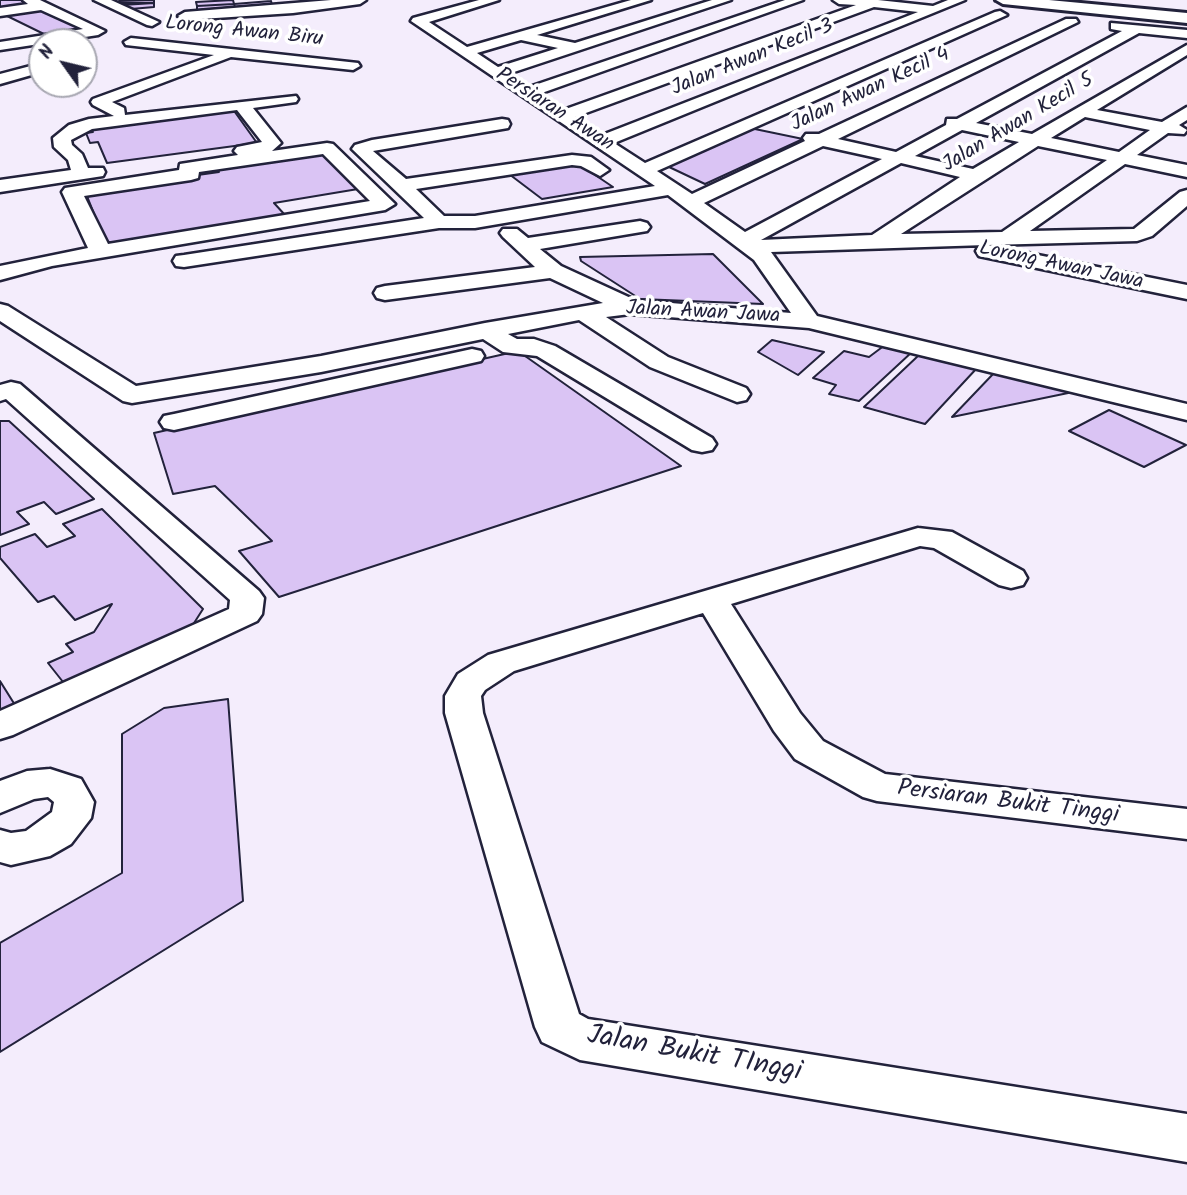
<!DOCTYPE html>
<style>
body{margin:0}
#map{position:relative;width:1187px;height:1195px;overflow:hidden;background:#f4edfc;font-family:Kalam,sans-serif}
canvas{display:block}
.north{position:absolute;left:28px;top:28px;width:70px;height:70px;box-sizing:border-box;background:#fff;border:2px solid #a7a7b1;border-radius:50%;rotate:304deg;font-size:19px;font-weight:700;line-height:28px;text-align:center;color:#22223b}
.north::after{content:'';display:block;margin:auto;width:24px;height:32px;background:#22223b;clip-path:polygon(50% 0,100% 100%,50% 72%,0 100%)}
</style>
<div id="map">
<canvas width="1187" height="1195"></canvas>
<div class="north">N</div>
</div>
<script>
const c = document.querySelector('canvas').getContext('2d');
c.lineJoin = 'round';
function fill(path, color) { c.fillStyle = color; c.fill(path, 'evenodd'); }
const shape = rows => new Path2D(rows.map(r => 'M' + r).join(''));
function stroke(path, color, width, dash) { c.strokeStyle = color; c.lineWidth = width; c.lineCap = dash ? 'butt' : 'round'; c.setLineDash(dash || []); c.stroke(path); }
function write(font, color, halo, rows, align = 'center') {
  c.font = font + ' Kalam,sans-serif'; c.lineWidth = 7; c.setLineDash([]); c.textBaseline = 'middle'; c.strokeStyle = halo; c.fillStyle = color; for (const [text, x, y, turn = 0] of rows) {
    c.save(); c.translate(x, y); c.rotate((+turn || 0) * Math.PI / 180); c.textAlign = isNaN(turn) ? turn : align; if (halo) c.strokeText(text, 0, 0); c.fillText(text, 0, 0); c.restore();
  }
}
const building = shape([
 [0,0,23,0,35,6,5,10,0,7,0,0],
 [154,0,154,3,119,3,119,1,154,0],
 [233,0,234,4,197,6,196,2,233,0],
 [271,1,272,5,235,7,234,4,271,1],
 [154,3,154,7,131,9,122,5,154,3],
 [234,4,235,7,197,10,197,6,234,4],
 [39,7,90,30,50,37,1,13,39,7],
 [232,108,257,143,107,163,98,142,90,143,86,133,93,132,91,129,232,108],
 [750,128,803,139,705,184,667,166,750,128],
 [319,151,358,189,274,203,285,215,106,244,85,191,219,172,213,166,319,151],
 [573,160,613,187,542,199,505,171,573,160],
 [713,254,763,304,640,299,581,261,580,257,713,254],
 [772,340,824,352,798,375,758,352,772,340],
 [885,345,912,352,859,401,829,394,836,385,813,378,844,351,869,357,885,345],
 [518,351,681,466,279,597,239,551,272,541,215,486,173,494,154,433,518,351],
 [919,355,977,368,925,424,864,407,919,355],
 [994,373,1073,392,952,417,994,373],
 [1109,410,1186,445,1144,467,1069,431,1109,410],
 [0,421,9,421,94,499,56,514,44,502,17,512,29,524,0,535,0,421],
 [102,509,203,609,187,634,67,687,48,663,73,652,66,644,94,632,112,604,75,620,54,596,38,602,0,558,0,547,35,534,47,547,75,536,63,524,102,509],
 [0,681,15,705,0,711,0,681],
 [228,699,243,901,0,1052,0,943,122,873,122,734,164,708,228,699]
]);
fill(building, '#dac4f4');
stroke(building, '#22223b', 2);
const minor = shape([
 [23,0,40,0,105,31,98,35,0,50,0,42,83,29,41,10,0,16,0,8,28,4,23,0],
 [94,0,111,0,159,22,152,26,147,25,94,0],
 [331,0,366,0,360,4,293,13,185,20,178,16,185,12,331,0],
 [479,0,499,0,429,22,467,47,631,0,651,0,537,35,575,43,712,0,731,0,508,74,529,87,785,0,803,0,539,94,563,110,856,5,839,4,833,0,878,0,933,6,948,0,965,0,614,143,645,163,995,12,1000,11,1007,15,657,171,692,194,805,141,803,138,806,134,819,134,1066,19,1076,19,1078,22,838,139,896,152,946,125,947,119,957,119,1122,31,1111,29,1111,23,1187,30,1187,38,1139,33,976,123,1032,134,1187,45,1187,55,1097,110,1162,122,1187,107,1187,120,1179,125,1187,130,1184,134,1168,133,1137,155,1187,165,1187,177,1125,164,1030,231,1134,229,1180,192,1187,190,1187,206,1152,236,1137,241,988,245,1187,285,1187,299,979,256,976,251,979,246,986,245,771,252,817,316,1187,404,1187,420,809,328,630,314,606,317,668,357,746,388,750,394,746,400,737,402,650,367,579,320,508,334,517,339,534,339,555,346,712,438,716,444,712,450,702,452,692,450,537,356,503,352,483,339,321,372,132,403,123,401,0,321,0,304,8,306,136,386,321,356,485,323,603,303,550,278,385,300,377,298,374,293,377,288,385,286,535,267,503,237,500,233,503,229,517,229,528,238,640,221,647,223,650,227,647,231,540,249,561,266,635,300,791,313,754,260,668,195,475,228,439,228,184,267,176,266,173,261,176,256,184,255,424,218,352,149,355,145,372,140,502,119,508,120,510,124,508,128,373,151,406,179,572,155,591,157,609,170,600,176,581,166,572,165,416,189,444,216,475,216,655,186,411,21,413,18,479,0],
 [874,7,918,12,602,135,575,117,874,7],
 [521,40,558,48,498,67,477,53,521,40],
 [1085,117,1150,130,1119,152,1051,138,1085,117],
 [962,130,1019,142,973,169,915,156,962,130],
 [823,146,882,159,745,232,704,203,823,146],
 [1038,146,1107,160,1002,232,901,234,1038,146],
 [901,163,960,177,872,235,761,240,901,163],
 [131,38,358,63,360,66,353,70,231,57,112,102,124,108,125,115,296,96,298,99,296,102,253,108,281,143,272,151,327,143,333,144,395,204,385,210,52,266,0,280,0,266,88,248,62,192,65,188,179,170,180,164,238,155,234,151,237,147,262,142,237,110,92,129,71,140,72,145,82,154,88,168,103,168,105,172,103,176,0,192,0,180,71,170,68,160,54,147,53,138,69,125,89,119,114,116,93,105,91,102,93,99,214,55,126,45,124,42,131,38],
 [323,154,370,201,108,244,84,196,191,180,198,178,199,172,323,154],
 [42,63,42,72,0,84,0,74,42,63],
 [472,349,481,351,484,356,481,361,174,430,164,428,160,422,164,416,174,414,472,349],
 [11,382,20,384,259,591,264,598,262,614,257,621,13,735,0,739,0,711,229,609,230,600,6,399,0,401,0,385,11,382],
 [918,528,952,532,1023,571,1027,578,1023,585,1011,588,999,585,934,548,920,546,731,604,800,713,823,741,885,774,1187,809,1187,839,877,801,863,797,795,759,774,731,703,613,514,671,485,690,481,696,483,713,579,1014,588,1019,1187,1114,1187,1162,580,1060,542,1042,535,1027,445,713,445,696,458,674,488,655,918,528],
 [50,769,81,779,94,802,91,818,71,844,50,856,11,865,0,862,0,830,11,833,26,831,52,812,54,802,48,797,34,799,0,813,0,781,27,771,50,769]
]);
const major = shape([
 [996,0,1049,0,1187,13,1187,23,1003,4,996,0]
]);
stroke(minor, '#22223b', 5);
stroke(major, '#22223b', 6);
fill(minor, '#fff');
fill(major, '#fff');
write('21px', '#22223b', '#fff', [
 ["Lorong Awan Biru",244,33,6],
 ["Jalan Awan Kecil 3",753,59,-22],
 ["Jalan Awan Kecil 4",871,91,-25],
 ["Persiaran Awan",554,111,33],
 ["Jalan Awan Kecil 5",1019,124,-31],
 ["Lorong Awan Jawa",1061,267,12],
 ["Jalan Awan Jawa",703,314,3]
]);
write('24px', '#22223b', '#fff', [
 ["Persiaran Bukit Tinggi",1008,804,7]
]);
write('28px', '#22223b', '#fff', [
 ["Jalan Bukit TInggi",694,1056,10]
]);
</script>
